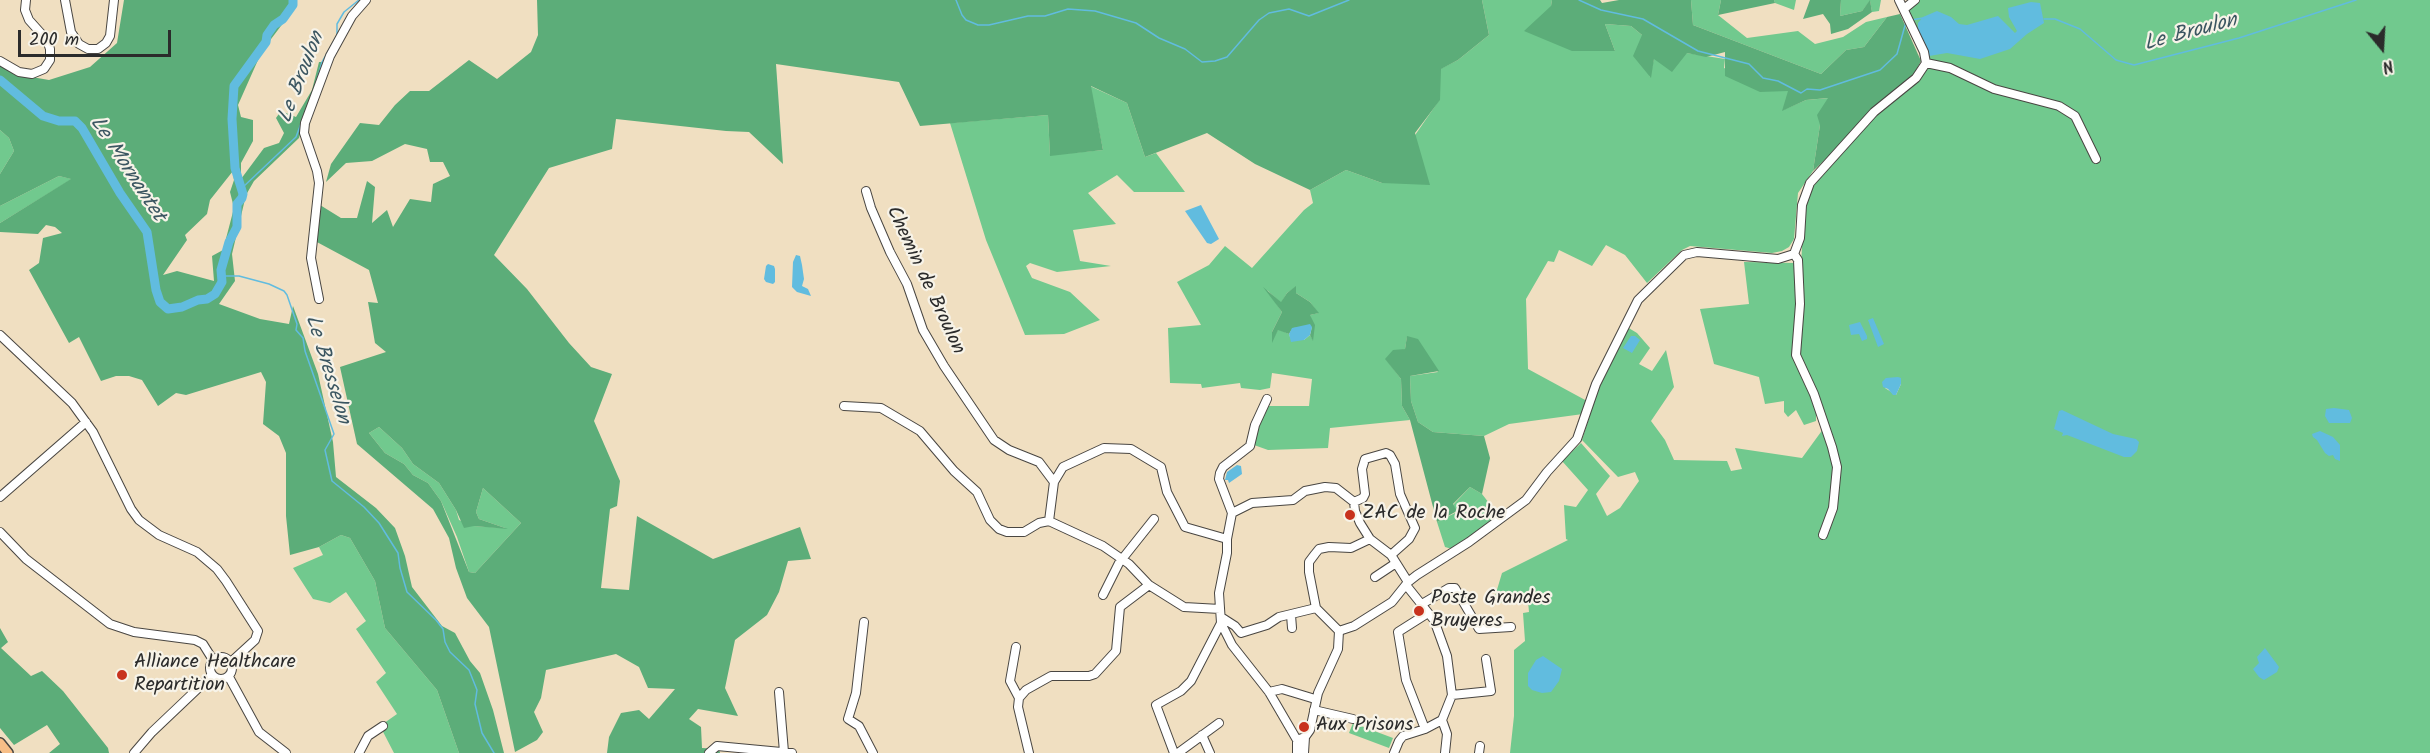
<!DOCTYPE html>
<style>
body{margin:0}
#map{position:relative;width:2430px;height:753px;overflow:hidden;background:#f0dfc1;font-family:Kalam,sans-serif}
canvas{display:block}
.north{position:absolute;left:2352px;top:18px;width:60px;height:60px;-webkit-text-stroke:4px #f7f3e8;paint-order:stroke;rotate:162deg;font-size:16px;font-weight:700;line-height:24px;text-align:center;color:#2b2b2b}
.north::after{content:'';display:block;margin:auto;width:21px;height:27px;background:#2b2b2b;clip-path:polygon(50% 0,100% 100%,50% 72%,0 100%)}
.scale{position:absolute;left:18px;top:30px;width:153px;height:27px;box-sizing:border-box;border:3px solid #2b2b2b;border-top:0;padding-left:8px;font-size:18px;line-height:21px;white-space:nowrap;color:#2b2b2b;-webkit-text-stroke:4px #f7f3e8;paint-order:stroke}
</style>
<div id="map">
<canvas width="2430" height="753"></canvas>
<div class="north">N</div>
<div class="scale">200 m</div>
</div>
<script>
const c = document.querySelector('canvas').getContext('2d');
c.lineJoin = 'round';
function fill(path, color) { c.fillStyle = color; c.fill(path, 'evenodd'); }
const shape = rows => new Path2D(rows.map(r => 'M' + r).join(''));
function stroke(path, color, width, dash) { c.strokeStyle = color; c.lineWidth = width; c.lineCap = dash ? 'butt' : 'round'; c.setLineDash(dash || []); c.stroke(path); }
function write(font, color, halo, rows, align = 'center') {
  c.font = font + ' Kalam,sans-serif'; c.lineWidth = 4.5; c.setLineDash([]); c.textBaseline = 'middle'; c.strokeStyle = halo; c.fillStyle = color; for (const [text, x, y, turn = 0] of rows) {
    c.save(); c.translate(x, y); c.rotate((+turn || 0) * Math.PI / 180); c.textAlign = isNaN(turn) ? turn : align; if (halo) c.strokeText(text, 0, 0); c.fillText(text, 0, 0); c.restore();
  }
}
fill(shape([
 [1482,0,1552,0,1551,6,1615,51,1605,24,1631,26,1642,35,1650,77,1654,58,1687,53,1725,59,1724,68,1789,91,1783,110,1806,100,1829,98,1820,125,1813,171,1798,193,1794,239,1789,247,1782,251,1772,253,1690,246,1682,250,1647,283,1625,255,1606,245,1592,266,1559,250,1554,262,1548,261,1526,299,1528,369,1587,401,1583,414,1509,424,1484,436,1433,432,1418,422,1411,401,1410,376,1438,372,1407,337,1405,349,1386,359,1401,379,1402,406,1410,420,1330,428,1328,448,1268,450,1254,445,1258,425,1268,406,1309,406,1312,379,1272,373,1270,388,1260,390,1241,388,1240,383,1202,388,1201,384,1170,383,1168,328,1201,325,1177,282,1209,265,1225,246,1252,268,1304,210,1313,203,1310,190,1346,170,1382,183,1440,99,1440,69,1458,60,1489,35],
 [1296,287,1296,293,1310,302,1318,313,1310,315,1313,340,1310,335,1304,340,1290,337,1289,334,1278,329,1272,341,1272,332,1282,312,1267,290,1281,303,1287,293],
 [1691,0,1721,0,1718,15,1747,38,1798,31,1815,44,1843,37,1866,22,1887,17,1864,47,1846,50,1821,74,1693,25],
 [1774,0,1796,0,1794,10,1775,3],
 [1841,0,1881,0,1879,11,1872,12,1870,1,1862,11,1840,16],
 [1918,0,2430,0,2430,753,1510,753,1514,716,1514,650,1525,641,1523,613,1529,612,1528,601,1493,603,1502,573,1568,540,1566,539,1564,505,1576,507,1588,490,1562,461,1581,443,1610,476,1596,494,1607,516,1620,508,1639,481,1635,472,1618,477,1582,440,1599,387,1627,327,1637,333,1650,348,1639,364,1652,371,1666,350,1674,387,1651,421,1665,440,1674,460,1727,461,1731,471,1742,469,1735,448,1802,458,1826,425,1797,351,1804,205,1811,186,1875,114,1918,81,1930,66,1929,56,1907,11],
 [1886,378,1900,378,1901,384,1896,395,1885,388],
 [1090,86,1127,103,1145,157,1156,153,1185,192,1134,192,1117,175,1088,193,1116,224,1073,230,1080,261,1111,266,1057,272,1030,263,1026,266,1032,278,1070,292,1100,320,1064,334,1025,335,986,240,950,123,1048,115,1050,155,1103,150],
 [0,130,9,138,14,151,0,174],
 [59,176,72,179,0,223,0,206],
 [1744,262,1796,263,1798,304,1794,348,1812,395,1816,412,1816,421,1804,425,1796,410,1788,417,1784,412,1784,401,1765,404,1759,377,1714,364,1700,309,1749,304],
 [379,427,402,448,413,464,439,483,456,510,459,520,474,526,505,528,479,519,476,512,483,488,521,523,475,573,469,572,457,537,441,501,428,483,413,475,404,464,385,453,369,433],
 [1470,487,1482,494,1499,516,1452,549,1445,547,1437,522,1457,512,1453,505],
 [341,535,350,538,375,581,385,628,437,690,459,753,394,753,380,726,397,714,376,682,386,673,356,629,366,621,346,592,330,603,313,599,293,568,323,555,319,547],
 [1353,723,1393,738,1389,748,1349,733]
]), '#71c98e');
fill(shape([
 [124,0,296,0,293,10,262,51,238,105,241,117,253,120,253,141,241,163,241,179,264,148,279,143,284,133,276,118,281,111,296,117,312,90,319,62,323,62,315,94,304,119,299,138,254,181,246,195,232,254,235,281,219,304,260,319,289,324,293,306,318,374,333,442,336,477,376,508,395,528,405,556,412,587,442,626,455,633,470,661,480,673,493,710,504,753,459,753,437,690,385,628,375,581,350,538,341,535,319,547,290,555,286,516,286,453,279,436,263,424,266,382,261,372,186,395,176,393,158,406,142,380,129,376,116,376,101,381,79,337,69,343,29,270,39,263,43,238,62,233,55,227,46,225,38,234,0,232,0,223,71,179,59,176,0,206,0,174,14,151,9,138,0,130,0,63,20,75,49,80,90,67,117,43],
 [233,171,234,180,230,192,234,208,223,250,212,256,214,281,177,271,163,275,187,240,185,235,207,214,210,200],
 [537,0,1482,0,1489,35,1458,60,1441,69,1440,100,1415,133,1430,185,1382,183,1346,170,1310,190,1255,164,1207,133,1145,157,1127,103,1091,86,1103,150,1050,156,1048,115,920,126,899,82,776,64,783,164,749,132,726,131,616,119,612,149,549,168,494,255,527,289,569,343,591,367,612,374,594,421,620,481,617,506,610,509,601,588,629,590,637,516,713,559,800,527,811,559,788,561,779,592,767,615,735,640,725,688,738,716,698,709,689,719,701,727,702,748,719,749,720,753,607,753,609,737,621,713,639,710,649,719,675,689,648,688,639,667,616,654,546,670,541,698,534,712,543,732,537,740,515,752,489,627,467,598,456,568,449,538,433,509,357,444,340,367,386,352,375,343,368,302,378,303,369,270,315,241,320,205,341,218,357,218,367,181,375,187,372,223,387,210,393,227,410,199,431,202,433,184,450,176,443,162,430,162,427,149,405,144,372,161,346,163,326,182,331,164,360,123,379,125,395,105,410,91,429,91,469,60,497,79,531,52,538,35],
 [379,427,402,448,413,464,439,483,456,510,464,528,474,526,508,529,479,519,476,512,483,488,521,523,475,573,469,572,441,501,428,483,413,475,404,464,385,453,369,433],
 [1552,0,1600,0,1602,3,1619,0,1691,0,1693,25,1821,74,1846,50,1864,47,1887,17,1900,14,1921,61,1913,76,1813,171,1820,125,1817,115,1828,98,1806,100,1782,111,1788,91,1760,92,1725,76,1725,52,1706,57,1687,53,1672,72,1654,59,1651,78,1633,56,1642,35,1631,26,1605,24,1615,51,1572,51,1524,31,1551,6],
 [1721,0,1774,0,1775,3,1718,15],
 [1810,0,1841,0,1840,16,1862,11,1870,0,1872,12,1848,29,1831,34,1830,24,1823,14,1803,19],
 [1296,286,1296,293,1310,302,1319,313,1310,315,1315,325,1313,341,1310,335,1312,327,1293,328,1289,334,1278,330,1272,343,1272,332,1282,312,1263,287,1281,302,1287,293],
 [1407,336,1418,339,1439,371,1410,376,1411,401,1418,422,1433,432,1484,436,1490,458,1482,494,1470,487,1453,504,1457,511,1437,522,1410,420,1402,406,1401,379,1385,359,1393,350,1405,349],
 [0,628,8,642,1,648,31,676,42,671,63,691,108,748,109,753,49,753,60,744,47,725,14,745,0,728]
]), '#5cad79');
fill(shape([
 [2031,2,2040,3,2044,23,2027,34,2010,49,1980,59,1947,53,1929,56,1918,31,1918,23,1923,17,1937,11,1951,17,1959,24,1967,25,1998,16,2015,33,2017,31,2009,17,2008,8],
 [1201,205,1219,239,1211,244,1207,243,1185,211],
 [796,255,800,256,802,265,804,279,802,286,808,289,811,296,797,292,792,287,793,262],
 [768,264,774,266,775,269,775,282,773,284,766,282,764,279,766,266],
 [1873,318,1884,344,1878,347,1868,320],
 [1860,322,1867,336,1867,339,1862,341,1859,334,1851,335,1849,325],
 [1310,324,1312,327,1310,335,1304,340,1291,342,1289,334,1292,328],
 [1631,336,1635,336,1640,340,1632,353,1623,348],
 [1898,377,1901,378,1901,384,1896,395,1893,395,1888,389,1883,387,1882,382,1886,378],
 [2334,408,2349,410,2352,418,2350,423,2329,423,2325,416,2326,409],
 [2062,410,2113,434,2136,439,2139,442,2137,451,2131,457,2124,457,2067,435,2062,436,2063,433,2054,429,2059,411],
 [2320,431,2333,437,2340,445,2340,461,2335,459,2333,455,2329,456,2325,453,2317,440,2313,437,2312,434],
 [1237,465,1241,466,1242,474,1229,483,1228,480,1225,480,1227,472],
 [2265,648,2279,667,2277,672,2264,680,2259,677,2253,669,2259,663,2257,657],
 [1543,656,1562,669,1559,681,1551,692,1542,693,1532,690,1528,686,1528,673,1536,660]
]), '#61bcdf');
stroke(shape([
 [956,0,962,15,966,20,978,25,989,25,1028,16,1045,16,1068,9,1095,11,1136,23,1159,38,1185,49,1202,62,1215,61,1227,57,1259,20,1269,13,1289,9,1309,16,1349,0],
 [1579,0,1601,10,1643,19,1698,51,1749,64,1763,78,1778,81,1801,93,1807,89,1820,90,1880,70,1897,54,1906,22],
 [2044,19,2055,19,2080,29,2116,60,2134,65,2239,38,2356,0],
 [1911,20,1923,18],
 [316,84,322,62,337,35,337,24,344,12,359,0],
 [242,188,296,137,306,110],
 [221,276,239,276,269,284,284,291,287,295,297,324,296,330,303,338,305,351,334,434,325,450,332,481,364,507,379,523,398,553,400,568,407,592,436,620,443,629,445,642,450,652,469,670,477,690,475,704,482,733,494,753]
]), '#61bcdf', 1.5);
stroke(shape([
 [0,80,43,116,59,121,75,121,82,128,120,193,147,232,156,290,160,302,168,309,182,307,198,300,207,299,215,294,222,282,221,270,229,242,237,227,237,204,242,198,243,194,235,168,232,119,234,86,266,42,267,35,274,25,283,19,293,5,293,0]
]), '#61bcdf', 9);
const minor = shape([
 [65,0,71,32,79,44,88,49,98,49,106,43,110,36,114,0],
 [1904,9,1915,0],
 [0,61,19,72,32,74,44,69,50,60,50,49,47,40,29,20,25,10,26,0],
 [1926,63,1950,68,1994,89,2059,106,2075,116,2096,159],
 [866,191,871,208,890,252,907,284,923,330,944,366,994,440,1009,450,1039,462,1054,482],
 [1794,254,1798,260,1800,304,1796,355,1814,394,1832,447,1837,467,1833,508,1823,535],
 [319,299,311,258,319,183,317,171,304,133,305,123,330,56,352,16,366,0],
 [0,335,72,403,93,432,131,509,139,520,159,535,197,552,217,569,226,581,258,631,255,640,231,662],
 [844,406,881,408,920,431,954,471,977,492,990,520,999,529,1007,532,1024,532,1039,523,1049,521],
 [0,497,86,422],
 [1354,502,1363,498,1365,494,1362,469,1365,459,1386,453,1390,455,1395,464,1400,494,1415,528,1409,539,1391,555],
 [1232,513,1252,503,1293,500,1305,491,1325,487,1336,488,1354,502,1355,511,1360,523,1370,539,1391,555,1408,582],
 [1049,521,1054,482,1063,467,1104,448,1131,449,1161,467,1167,492,1185,527,1227,539,1227,553,1219,593,1221,623,1191,681,1181,691,1156,705,1174,753],
 [1049,521,1103,546,1129,564,1149,585,1184,607,1220,609],
 [0,532,26,559,110,624,134,632,195,640,203,644,213,660],
 [1227,539,1232,513,1219,479,1220,473,1223,467,1250,446,1255,425,1267,399],
 [1375,577,1396,563],
 [1406,585,1434,620,1447,656,1452,695,1442,720],
 [1103,595,1119,563,1154,519],
 [1422,604,1449,588,1455,588,1479,629,1511,627],
 [1316,608,1309,572,1309,562,1315,554,1319,549,1329,547,1351,548,1370,539],
 [1291,615,1292,628],
 [1221,617,1235,626,1241,633,1267,625,1279,617,1316,608,1339,631],
 [864,622,856,693,848,719,859,726,873,753],
 [1221,623,1232,645,1269,692,1297,740,1305,737,1310,730,1318,693,1338,649,1339,631],
 [1339,631,1354,626,1392,602,1408,582,1417,575,1469,542,1526,500,1547,472,1577,439,1596,384,1638,300,1684,255,1697,252,1778,259,1794,254,1800,238,1802,205,1810,183,1874,112,1916,78,1926,63,1924,52,1899,0],
 [1016,647,1010,681,1019,698],
 '210 668a11 11 0 1 1 22 0a11 11 0 1 1-22 0Z',
 [229,677,259,732,286,753],
 [779,692,784,752],
 [1269,692,1282,689,1315,699],
 [1452,695,1491,691,1486,659],
 [1314,710,1353,719],
 [1425,729,1406,680,1398,632,1428,613],
 [1202,735,1210,753],
 [1297,740,1297,753],
 [134,753,152,732,212,675],
 [359,753,368,736,383,726],
 [709,753,717,746,792,753],
 [1029,753,1018,707,1019,698,1026,690,1051,676,1089,676,1095,674,1116,651,1120,607,1149,585],
 [1178,753,1219,723],
 [1304,753,1305,737],
 [1394,753,1399,741,1403,736,1425,729,1442,720,1447,734,1445,753],
 [1479,753,1480,746]
]);
const major = shape([
 [0,743,8,753]
]);
stroke(minor, '#494642', 10);
stroke(major, '#494642', 12);
stroke(minor, '#fff', 8);
stroke(major, '#f7be87', 9);
for (const [x, y, r, color] of [
 [1350,515,6,"#c8321e"],
 [1419,611,6,"#c8321e"],
 [122,675,6,"#c8321e"],
 [1304,727,6,"#c8321e"]
]) { const dot = new Path2D(); dot.arc(x, y, r, 0, 2 * Math.PI); c.fillStyle = color; c.fill(dot); stroke(dot, '#f7f3e8', 2); }
write('20px', '#2b2b2b', '#f7f3e8', [
 ["Chemin de Broulon",924,281,65]
]);
write('20px', '#2b2b2b', '#f7f3e8', [
 ["ZAC de la Roche",1362,515],
 ["Poste Grandes",1431,600],
 ["Bruyeres",1431,623],
 ["Alliance Healthcare",134,664],
 ["Repartition",134,687],
 ["Aux Prisons",1316,727]
], 'left');
write('italic 21px', '#3b5661', '#f7f3e8', [
 ["Le Broulon",2191,34,-15],
 ["Le Broulon",303,78,-69],
 ["Le Mornantet",126,170,57],
 ["Le Bresselon",326,370,73]
]);
</script>
